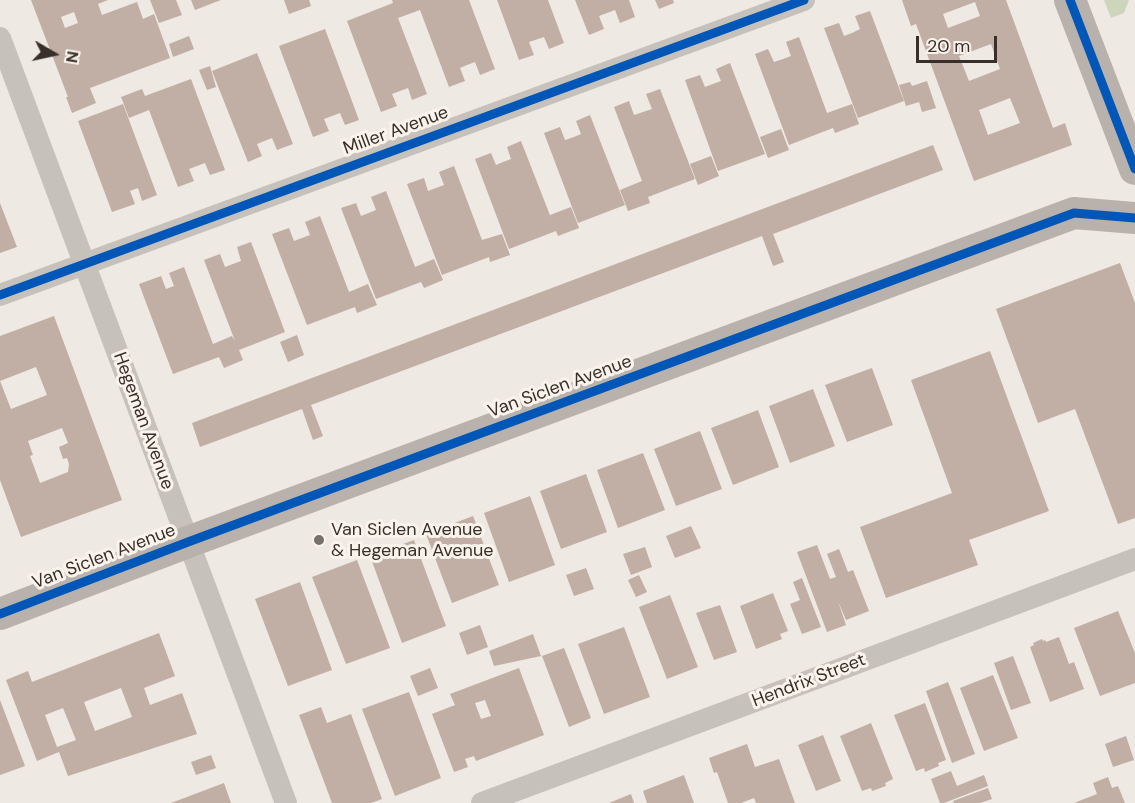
<!DOCTYPE html>
<style>
body{margin:0}
#map{position:relative;width:1135px;height:803px;overflow:hidden;background:#eee9e3;font-family:"DM Sans",sans-serif}
canvas{display:block}
.north{position:absolute;left:24px;top:24px;width:60px;height:60px;-webkit-text-stroke:4px #faf3eb;paint-order:stroke;rotate:99deg;font-size:16px;font-weight:700;line-height:24px;text-align:center;color:#392f2a}
.north::after{content:'';display:block;margin:auto;width:21px;height:27px;background:#392f2a;clip-path:polygon(50% 0,100% 100%,50% 72%,0 100%)}
.scale{position:absolute;left:916px;top:36px;width:81px;height:27px;box-sizing:border-box;border:3px solid #392f2a;border-top:0;padding-left:8px;font-size:18px;line-height:21px;white-space:nowrap;color:#392f2a;-webkit-text-stroke:4px #faf3eb;paint-order:stroke}
</style>
<div id="map">
<canvas width="1135" height="803"></canvas>
<div class="north">N</div>
<div class="scale">20 m</div>
</div>
<script>
const c = document.querySelector('canvas').getContext('2d');
c.lineJoin = 'round';
function fill(path, color) { c.fillStyle = color; c.fill(path, 'evenodd'); }
const shape = rows => new Path2D(rows.map(r => 'M' + r).join(''));
function stroke(path, color, width, dash) { c.strokeStyle = color; c.lineWidth = width; c.lineCap = dash ? 'butt' : 'round'; c.setLineDash(dash || []); c.stroke(path); }
function write(font, color, halo, rows, align = 'center') {
  c.font = font + ' "DM Sans",sans-serif'; c.lineWidth = 6; c.setLineDash([]); c.textBaseline = 'middle'; c.strokeStyle = halo; c.fillStyle = color; for (const [text, x, y, turn = 0] of rows) {
    c.save(); c.translate(x, y); c.rotate((+turn || 0) * Math.PI / 180); c.textAlign = isNaN(turn) ? turn : align; if (halo) c.strokeText(text, 0, 0); c.fillText(text, 0, 0); c.restore();
  }
}
fill(shape([
 [1104,0,1129,0,1124,13,1111,18]
]), '#cfd4bd');
fill(shape([
 [31,0,108,0,98,4,102,15,137,2,143,19,154,14,170,58,90,88,96,103,72,113,66,97,68,97],
 [74,12,78,23,65,28,61,17],
 [150,0,176,0,182,15,159,23],
 [191,0,221,0,195,10],
 [284,0,309,0,311,6,289,14],
 [392,0,469,0,495,69,480,75,475,62,467,65,460,68,465,81,449,87,420,10,398,18,427,94,412,100,408,88,392,94,397,106,381,112,347,21,393,3],
 [497,0,548,0,564,43,549,49,544,37,529,42,534,55,519,60],
 [575,0,629,0,635,17,620,23,615,10,599,16,604,29,589,35],
 [655,0,673,0,674,3,659,9],
 [902,0,1006,0,1053,128,1065,123,1072,145,974,181,916,24,911,26],
 [975,2,980,16,948,28,943,14],
 [991,44,1000,69,969,81,959,56],
 [1010,98,1020,123,988,135,979,110],
 [870,11,904,101,858,118,824,28,839,23,844,36,852,33,860,29,855,16],
 [325,29,359,120,345,125,340,113,324,119,329,131,313,137,279,46],
 [189,36,194,49,173,57,169,44],
 [799,37,827,113,852,104,859,124,835,133,833,128,789,145,755,54,768,49,774,62,783,59,791,56,786,42],
 [257,53,293,144,277,150,272,138,257,144,262,156,248,162,212,71],
 [730,63,765,154,718,171,685,80,700,75,705,87,721,81,716,69],
 [210,66,216,87,207,90,199,70],
 [191,79,225,170,210,175,205,163,189,169,194,181,178,187,149,110,129,118,121,97,142,89,145,96],
 [927,81,936,108,922,112,919,102,906,106,899,85,910,82,912,86],
 [660,89,695,179,648,197,650,203,628,211,620,190,642,181,614,107,629,101,634,115,652,109,646,94],
 [123,104,157,195,142,201,138,188,130,191,135,204,112,212,78,121],
 [590,115,625,205,578,223,544,133,560,127,565,140,574,137,581,134,576,121],
 [781,129,789,150,768,158,760,137],
 [521,141,553,223,550,215,571,207,579,228,558,236,556,231,509,249,475,159,491,153,496,165,503,162,511,159,507,147],
 [933,145,943,170,773,234,784,262,773,266,762,236,311,405,323,436,313,440,302,409,200,447,192,423],
 [711,156,719,176,698,185,690,164],
 [454,166,482,240,502,234,510,255,490,262,489,257,442,275,407,184,424,178,428,191,444,185,439,172],
 [386,191,415,267,434,259,443,280,424,288,421,282,376,299,341,208,356,203,361,216,376,210,371,197],
 [0,203,17,247,0,253],
 [320,216,349,292,368,284,377,305,357,313,355,307,307,325,272,234,289,228,294,241,310,235,305,222],
 [251,242,285,332,239,350,243,360,224,368,219,357,173,374,139,284,161,276,166,289,174,286,169,273,184,267,213,344,232,336,235,341,204,260,220,254,225,267,241,261,237,247],
 [1120,263,1135,303,1135,518,1118,524,1075,409,1038,423,996,309],
 [54,316,122,500,21,537,0,480,0,381,11,409,47,395,36,367,0,381,0,336],
 [62,428,68,443,59,447,63,459,67,458,69,464,68,472,40,483,30,456,33,455,28,441],
 [297,335,304,355,288,362,280,342],
 [990,351,1049,511,969,540,978,565,886,598,860,527,952,493,911,380],
 [872,368,893,425,847,442,825,385],
 [813,389,835,446,790,463,769,406],
 [758,410,779,467,733,485,711,428],
 [700,431,722,489,676,506,654,449],
 [643,453,665,510,618,528,597,470],
 [586,474,607,532,561,549,540,491],
 [530,496,555,565,509,582,484,513],
 [473,516,499,585,452,603,426,534],
 [691,526,701,548,675,558,666,536],
 [414,540,446,626,402,643,370,556],
 [817,545,830,579,836,577,827,554,839,549,848,572,853,570,869,611,846,620,838,601,846,625,827,632,797,552],
 [645,547,652,567,631,575,623,554],
 [357,560,390,648,346,664,312,577],
 [586,568,594,589,574,596,566,575],
 [639,575,647,592,636,597,628,580],
 [802,578,821,627,802,634,790,604,800,600,793,582],
 [300,582,332,670,288,686,255,599],
 [773,593,788,631,780,634,782,639,756,649,740,606],
 [670,595,698,667,667,679,639,607],
 [720,605,737,652,714,660,696,613],
 [1118,611,1135,653,1135,683,1100,696,1074,628],
 [480,625,488,647,467,655,459,633],
 [624,627,650,697,604,714,578,644],
 [159,633,175,676,144,688,150,705,182,693,197,734,68,776,59,752,37,761,6,680,28,671,32,682],
 [121,688,132,717,95,731,84,702],
 [63,708,76,740,57,747,45,715],
 [533,634,541,656,494,666,489,651],
 [1059,637,1069,664,1074,662,1084,689,1050,702,1030,647,1034,645,1033,643,1042,639,1043,641,1045,640,1046,642],
 [564,648,591,718,569,727,542,656],
 [1013,656,1031,703,1011,710,994,663],
 [430,668,438,688,418,696,410,676],
 [519,668,544,735,476,761,474,756,465,759,468,767,454,772,432,714,455,705,450,694],
 [485,700,491,716,481,719,475,703],
 [993,675,1018,738,984,751,960,688],
 [948,682,975,754,952,763,926,691],
 [409,692,441,778,395,796,362,709],
 [0,700,25,766,0,775],
 [925,703,946,760,938,763,939,766,925,772,924,768,916,771,894,715],
 [321,707,327,723,351,714,382,799,371,803,332,803,299,715],
 [871,723,893,779,885,783,886,786,872,791,871,788,862,791,840,736],
 [823,735,841,781,816,791,798,745],
 [1126,736,1134,760,1113,767,1105,744],
 [747,744,755,767,779,759,795,803,756,803,754,798,741,803,728,803,717,772,714,773,709,758],
 [211,755,216,768,196,775,191,762],
 [951,771,957,786,984,775,988,786,944,803,940,803,931,779],
 [684,775,694,803,647,803,643,791],
 [1108,777,1112,788,1118,786,1125,803,1074,803,1097,794,1093,783],
 [224,783,231,803,171,803],
 [988,788,992,799,980,803,954,803,953,801],
 [631,794,634,803,609,803]
]), '#c1aea5');
stroke(shape([
 [0,38,286,803],
 [0,295,804,0],
 [482,803,1135,559]
]), '#c7c1bc', 22);
stroke(shape([
 [1070,0,1135,169],
 [0,614,188,542,1074,213,1135,218]
]), '#b8b1ac', 32);
stroke(shape([
 [1070,0,1135,169],
 [0,295,804,0],
 [0,614,188,542,1074,213,1135,218]
]), '#0057b8', 9);
for (const [x, y, r, color] of [
 [319,540,6,"#78706b"]
]) { const dot = new Path2D(); dot.arc(x, y, r, 0, 2 * Math.PI); c.fillStyle = color; c.fill(dot); stroke(dot, '#faf3eb', 2); }
write('18px', '#392f2a', '#faf3eb', [
 ["Miller Avenue",396,131,-20],
 ["Van Siclen Avenue",560,387,-20],
 ["Hegeman Avenue",143,421,70],
 ["Van Siclen Avenue",104,557,-21],
 ["Hendrix Street",809,681,-21]
]);
write('18px', '#392f2a', '#faf3eb', [
 ["Van Siclen Avenue",331,530],
 ["& Hegeman Avenue",331,551]
], 'left');
</script>
